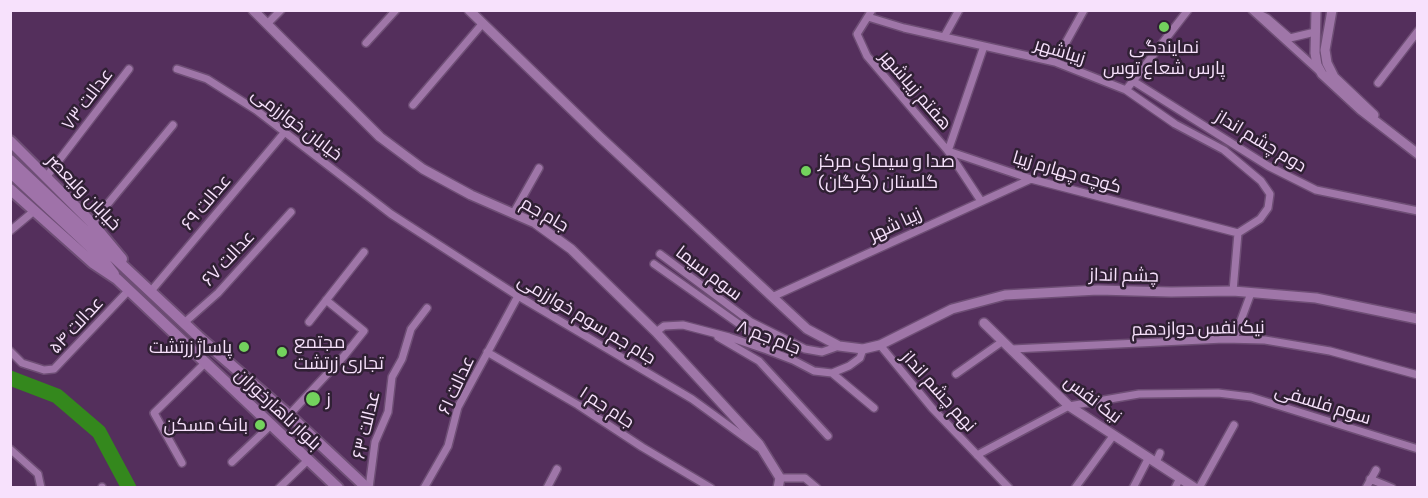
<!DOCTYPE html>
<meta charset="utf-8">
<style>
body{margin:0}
#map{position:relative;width:1428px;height:498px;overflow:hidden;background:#542f5c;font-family:Commissioner,sans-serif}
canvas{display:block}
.frame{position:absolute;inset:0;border:12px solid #f7e1fc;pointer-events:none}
</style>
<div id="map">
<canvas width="1428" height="498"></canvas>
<div class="frame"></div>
</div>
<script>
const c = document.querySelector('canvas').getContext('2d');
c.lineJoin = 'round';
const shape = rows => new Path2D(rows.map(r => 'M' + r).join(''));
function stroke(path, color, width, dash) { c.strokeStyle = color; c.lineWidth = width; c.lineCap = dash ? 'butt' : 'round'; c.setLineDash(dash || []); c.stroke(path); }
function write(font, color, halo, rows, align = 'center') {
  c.font = font + ' Commissioner,Cairo,sans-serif'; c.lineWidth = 5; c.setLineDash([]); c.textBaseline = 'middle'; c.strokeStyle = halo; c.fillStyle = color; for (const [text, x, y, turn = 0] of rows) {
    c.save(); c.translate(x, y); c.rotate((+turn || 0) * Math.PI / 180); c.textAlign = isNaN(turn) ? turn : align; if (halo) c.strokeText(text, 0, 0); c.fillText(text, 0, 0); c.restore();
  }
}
stroke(shape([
 [10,378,57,396,99,432,129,488]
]), '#34881d', 15);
const street = shape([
 [872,10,857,34,867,56,948,151,981,201],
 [1252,10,1318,70],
 [1261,15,1267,18,1290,38,1315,32],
 [868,17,904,28,1055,62,1126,90,1175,124,1224,150,1261,181,1270,194,1268,208,1260,219,1238,233],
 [267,24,281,10],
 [944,37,959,10],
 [366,43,396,10],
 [1055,62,1084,10],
 [177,69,207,79,256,110,391,214,518,296,692,399,758,447],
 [1133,81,1268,166,1316,190,1418,211],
 [1378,83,1418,31],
 [1126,90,1188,10],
 [413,105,483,23],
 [948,151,1031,179,1238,233],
 [948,151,984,46],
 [47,176,129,69],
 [513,214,539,168],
 [92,223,173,125],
 [10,231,34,211],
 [660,254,751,322,805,349,822,352,839,346],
 [654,264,746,329,765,348],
 [151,291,284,133],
 [1233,291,1238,233],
 [772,297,1031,179],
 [309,322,364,252],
 [184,323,218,293,291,212],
 [656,332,664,326,683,325,729,337,767,350,793,360,814,371,832,373,849,366,860,358,863,349],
 [718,337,759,361,828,436],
 [1234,339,1251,293],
 [880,345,932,408,1009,488],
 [1012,349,1224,339,1265,340,1330,351,1418,375],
 [10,351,22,363,44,370,54,369,129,290],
 [487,352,578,405,642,447,711,488],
 [832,373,874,408],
 [956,374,1003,341],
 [289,415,344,356,364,331,326,300],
 [10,449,38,474,41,488],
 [977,455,1069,406,1139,394,1218,393,1251,397,1418,449],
 [232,462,271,425],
 [1156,462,1160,453],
 [182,463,154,413,205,363],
 [780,478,805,478,817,488],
 [1370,479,1392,488],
 [102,487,102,488],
 [279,488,308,460],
 [369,488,375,442,388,412,392,377,402,359,411,329,427,308],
 [424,488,448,446,458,407,518,296],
 [547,488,557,469],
 [1075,488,1113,436],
 [1133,488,1148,459],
 [1175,488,1180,478],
 [1199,488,1234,425],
 [1366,488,1376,470]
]);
const secondary = shape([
 [253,10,380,137,423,169,471,195,535,223,571,249,656,332,759,444,780,478,778,488],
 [469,10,600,137,807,329,839,346,863,349,880,345,952,309,1005,295,1098,290,1171,292,1233,291,1316,298,1418,319],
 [1316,10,1315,53,1317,65,1322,74,1361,110,1418,154],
 [1332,10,1325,50,1327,63,1334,77,1374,115],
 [984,323,1069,406,1195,488]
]);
const primary = shape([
 [10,141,92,223,122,259],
 [10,160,199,337,289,415,367,488],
 [10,172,101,257,114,274],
 [10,189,93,263,117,279,338,488]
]);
stroke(street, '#6e4e75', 10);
stroke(secondary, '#6e4e75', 12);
stroke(primary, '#6e4e75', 14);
stroke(street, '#9f76a8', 7);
stroke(secondary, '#9f76a8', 9);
stroke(primary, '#9f72a9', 10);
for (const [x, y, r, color] of [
 [1164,27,6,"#73d25d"],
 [806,171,6,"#73d25d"],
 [244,347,6,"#73d25d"],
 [282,352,6,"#73d25d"],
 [313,399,8,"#73d25d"],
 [260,425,6,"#73d25d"]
]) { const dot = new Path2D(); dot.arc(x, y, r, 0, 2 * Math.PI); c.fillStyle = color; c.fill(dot); stroke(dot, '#302034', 2); }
write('18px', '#f7e1fc', '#302034', [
 ["نمایندگی",1164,47,"center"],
 ["پارس شعاع توس",1164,68,"center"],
 ["صدا و سیمای مرکز",818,161],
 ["گلستان (گرگان)",818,182],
 ["مجتمع",294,342],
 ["تجاری زرتشت",294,363],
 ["پاساژ زرتشت",232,347,"right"],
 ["ز",326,399],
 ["بانک مسکن",248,425,"right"]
], 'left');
write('18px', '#f7e1fc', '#302034', [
 ["زیباشهر",1060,51,17],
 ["هفتم زیباشهر",916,90,49],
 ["عدالت ۷۳",87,99,-53],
 ["خیابان خوارزمی",297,124,37],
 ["دوم چشم انداز",1261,141,31],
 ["کوچه چهارم زیبا",1067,172,16],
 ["خیابان ولیعصر",84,192,46],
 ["عدالت ۶۹",206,202,-50],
 ["جام جم",545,214,30],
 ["زیبا شهر",895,224,-25],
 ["عدالت ۶۷",228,258,-47],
 ["سوم سیما",709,273,37],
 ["چشم انداز",1124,275,1],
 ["جام جم سوم خوارزمی",587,319,31],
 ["عدالت ۵۴",76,325,-47],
 ["نیک نفس دوازدهم",1198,328,-1],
 ["۸ جام جم",769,337,21],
 ["عدالت ۶۱",456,385,-65],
 ["نهم چشم انداز",939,391,48],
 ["نیک نفس",1093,399,37],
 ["سوم فلسفی",1323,404,17],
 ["۱ جام جم",607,407,33],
 ["بلوار ناهارخوران",278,409,43],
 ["عدالت ۶۳",366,425,-77]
]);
</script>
